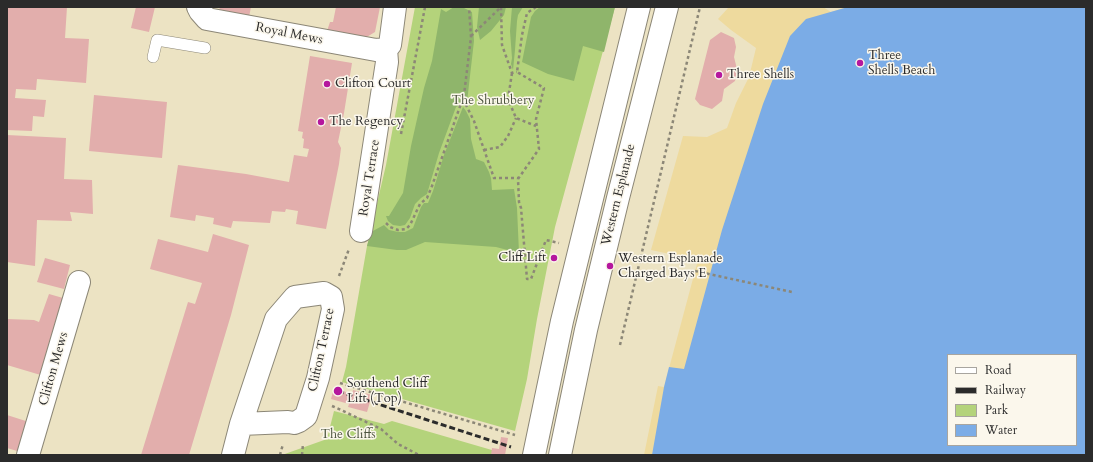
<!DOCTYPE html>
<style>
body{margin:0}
#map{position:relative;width:1093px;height:462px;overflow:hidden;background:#ece3c3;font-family:Cardo,serif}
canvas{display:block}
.frame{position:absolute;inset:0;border:8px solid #2b2b2b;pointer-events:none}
.legend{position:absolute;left:947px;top:354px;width:130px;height:92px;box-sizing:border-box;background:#fbf7ec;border:1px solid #a8a59f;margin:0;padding:5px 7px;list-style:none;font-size:12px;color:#2b2b2b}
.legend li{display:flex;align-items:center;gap:8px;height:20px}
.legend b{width:20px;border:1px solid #a8a59f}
</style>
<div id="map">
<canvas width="1093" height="462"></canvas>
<div class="frame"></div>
<ul class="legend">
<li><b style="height:5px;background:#fff"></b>Road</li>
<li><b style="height:5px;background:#2b2b2b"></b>Railway</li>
<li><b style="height:11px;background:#b4d37b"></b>Park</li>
<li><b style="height:11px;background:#7bace6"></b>Water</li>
</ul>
</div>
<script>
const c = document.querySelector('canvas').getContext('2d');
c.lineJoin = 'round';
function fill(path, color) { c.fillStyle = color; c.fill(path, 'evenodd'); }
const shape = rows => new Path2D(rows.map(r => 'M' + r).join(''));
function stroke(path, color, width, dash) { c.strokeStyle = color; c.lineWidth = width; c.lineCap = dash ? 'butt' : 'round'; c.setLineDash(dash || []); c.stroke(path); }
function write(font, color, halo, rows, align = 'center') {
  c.font = font + ' Cardo,serif'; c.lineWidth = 3; c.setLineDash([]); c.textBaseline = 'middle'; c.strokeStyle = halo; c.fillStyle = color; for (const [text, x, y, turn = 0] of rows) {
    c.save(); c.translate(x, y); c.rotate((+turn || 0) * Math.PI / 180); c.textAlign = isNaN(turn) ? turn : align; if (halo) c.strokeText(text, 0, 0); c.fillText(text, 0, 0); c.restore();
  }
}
fill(shape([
 [415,7,615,7,555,227,537,319,527,379,515,431,342,382,346,367,367,246,386,165],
 [334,411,384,424,392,421,509,455,282,455,327,439]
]), '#b4d37b');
fill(shape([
 [454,7,462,7,472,12,474,41,467,102,456,107,439,153,427,194,421,198,415,204,410,218,405,225,400,226,393,225,388,221,386,216,389,216,403,193,411,146,424,88,432,61,441,9,446,12],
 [479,7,506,7,504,15,500,20,491,31,480,40,477,27],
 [512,7,523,7,518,15,517,21,515,50,513,70,511,64,512,58,510,31],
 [540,7,615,7,604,52,583,46,574,81,548,74,522,62,531,17,535,11],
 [463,107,466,111,470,119,471,139,476,159,484,162,489,172,491,178,492,190,514,189,517,208,519,253,496,247,425,242,406,250,397,250,367,246,371,232,384,225,389,230,398,232,405,232,413,228,421,207,424,203,428,203,433,191,444,155]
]), '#8fb56b');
fill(shape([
 [729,7,823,7,831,12,846,7,991,7,770,455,644,455,658,386,664,387,698,260,651,250,683,136,707,137,727,128,736,103,749,77,756,48,731,30,718,19]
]), '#eeda9e');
fill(shape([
 [848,7,1086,7,1086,455,652,455,664,387,669,367,684,369,722,230,763,104,790,36,806,19],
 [948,355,1076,355,1076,445,948,445]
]), '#7bace6');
fill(shape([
 [7,7,67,7,65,38,89,39,86,83,37,79,36,90,16,89,15,98,46,100,44,117,33,116,32,131,7,130],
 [136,7,155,7,149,32,131,28],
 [220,7,251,7,249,17,219,11],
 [336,7,380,7,375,32,365,38,327,31,330,22,333,22],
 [721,32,734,38,736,47,734,57,737,69,735,81,724,89,722,101,712,109,700,105,695,99,710,40],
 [310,56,352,63,344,113,338,142,341,148,339,164,326,229,296,224,298,211,286,209,285,212,272,211,270,223,233,221,231,228,213,224,214,218,196,215,195,221,170,217,178,165,246,174,289,182,294,155,307,157,309,149,303,148,304,139,302,138,303,132,298,131],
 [94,95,167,102,162,158,89,151],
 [7,135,66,138,64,179,92,180,93,214,70,212,72,221,37,220,35,266,7,262],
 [213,234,249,245,231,315,189,455,141,455,188,302,195,304,202,283,150,269,158,239,208,252],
 [45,258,70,265,64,289,37,282],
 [49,294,70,300,44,376,7,365,7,319,34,320,39,322],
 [334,388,352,394,353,390,372,395,367,412,348,407,349,404,331,399],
 [7,415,32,423,24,453,7,448],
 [501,437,508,438,505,455,491,455,492,448,499,449]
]), '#e2aeac');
const service = shape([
 [153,57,157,40,205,48]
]);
const minor = shape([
 [198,7,200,11,207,19,376,50,386,49],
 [361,231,387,62,386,49,390,45,395,7],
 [28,455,79,282],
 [233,455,241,424,276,319,295,297,324,293,331,297,333,309,318,378,306,416,299,421,294,423,288,422,241,424]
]);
const tertiary = shape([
 [534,455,562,321,639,7],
 [560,455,586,330,618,198,667,7]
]);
stroke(service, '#8c8777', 12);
stroke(minor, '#8c8777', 24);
stroke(tertiary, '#8c8777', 24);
stroke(shape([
 [536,7,527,13,522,35,517,72,544,88,536,119,539,149,518,179,519,202,521,208,527,279,531,279,546,240,559,243],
 [471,36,501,7,502,45,512,73,517,72],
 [512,73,508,99,516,118,536,126],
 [463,99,474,121,494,178,519,178],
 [401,134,425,7],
 [484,150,500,147,508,136,516,118],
 [386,223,390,227,398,230,406,229,410,225,420,204,427,198,432,186,464,95,471,37,469,7],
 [695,271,792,292],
 [339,276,349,249],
 [620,345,700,7],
 [340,383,515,435],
 [332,406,341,410,381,429,398,444,419,455],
 [280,455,283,444],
 [302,455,303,444]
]), '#8c8777', 2.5, [3, 3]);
stroke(service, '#fff', 11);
stroke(minor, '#fff', 22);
stroke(tertiary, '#fff', 22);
stroke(shape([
 [338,391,511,447]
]), '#2b2b2b', 3, [6, 3]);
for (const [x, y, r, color] of [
 [860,63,4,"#b5179e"],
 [719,75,4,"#b5179e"],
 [327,84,4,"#b5179e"],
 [321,122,4,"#b5179e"],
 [554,258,4,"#b5179e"],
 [610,266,4,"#b5179e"],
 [338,391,5,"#b5179e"]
]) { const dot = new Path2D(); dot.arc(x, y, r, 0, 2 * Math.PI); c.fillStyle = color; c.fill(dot); stroke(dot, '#fbf7ec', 1.5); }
write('13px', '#2b2b2b', '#fbf7ec', [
 ["Royal Mews",289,34,11],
 ["Royal Terrace",370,178,-81],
 ["Western Esplanade",619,195,-76],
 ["Clifton Terrace",322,350,-78],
 ["Clifton Mews",54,369,-74]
]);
write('13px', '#2b2b2b', '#fbf7ec', [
 ["Three",868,56],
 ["Shells Beach",868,71],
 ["Three Shells",727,75],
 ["Clifton Court",335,84],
 ["The Regency",329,122],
 ["Cliff Lift",546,258,"right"],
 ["Western Esplanade",618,259],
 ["Charged Bays E",618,274],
 ["Southend Cliff",347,384],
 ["Lift (Top)",347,399]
], 'left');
write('13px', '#4d553f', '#fbf7ec', [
 ["The Shrubbery",493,101],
 ["The Cliffs",348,435]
]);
</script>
